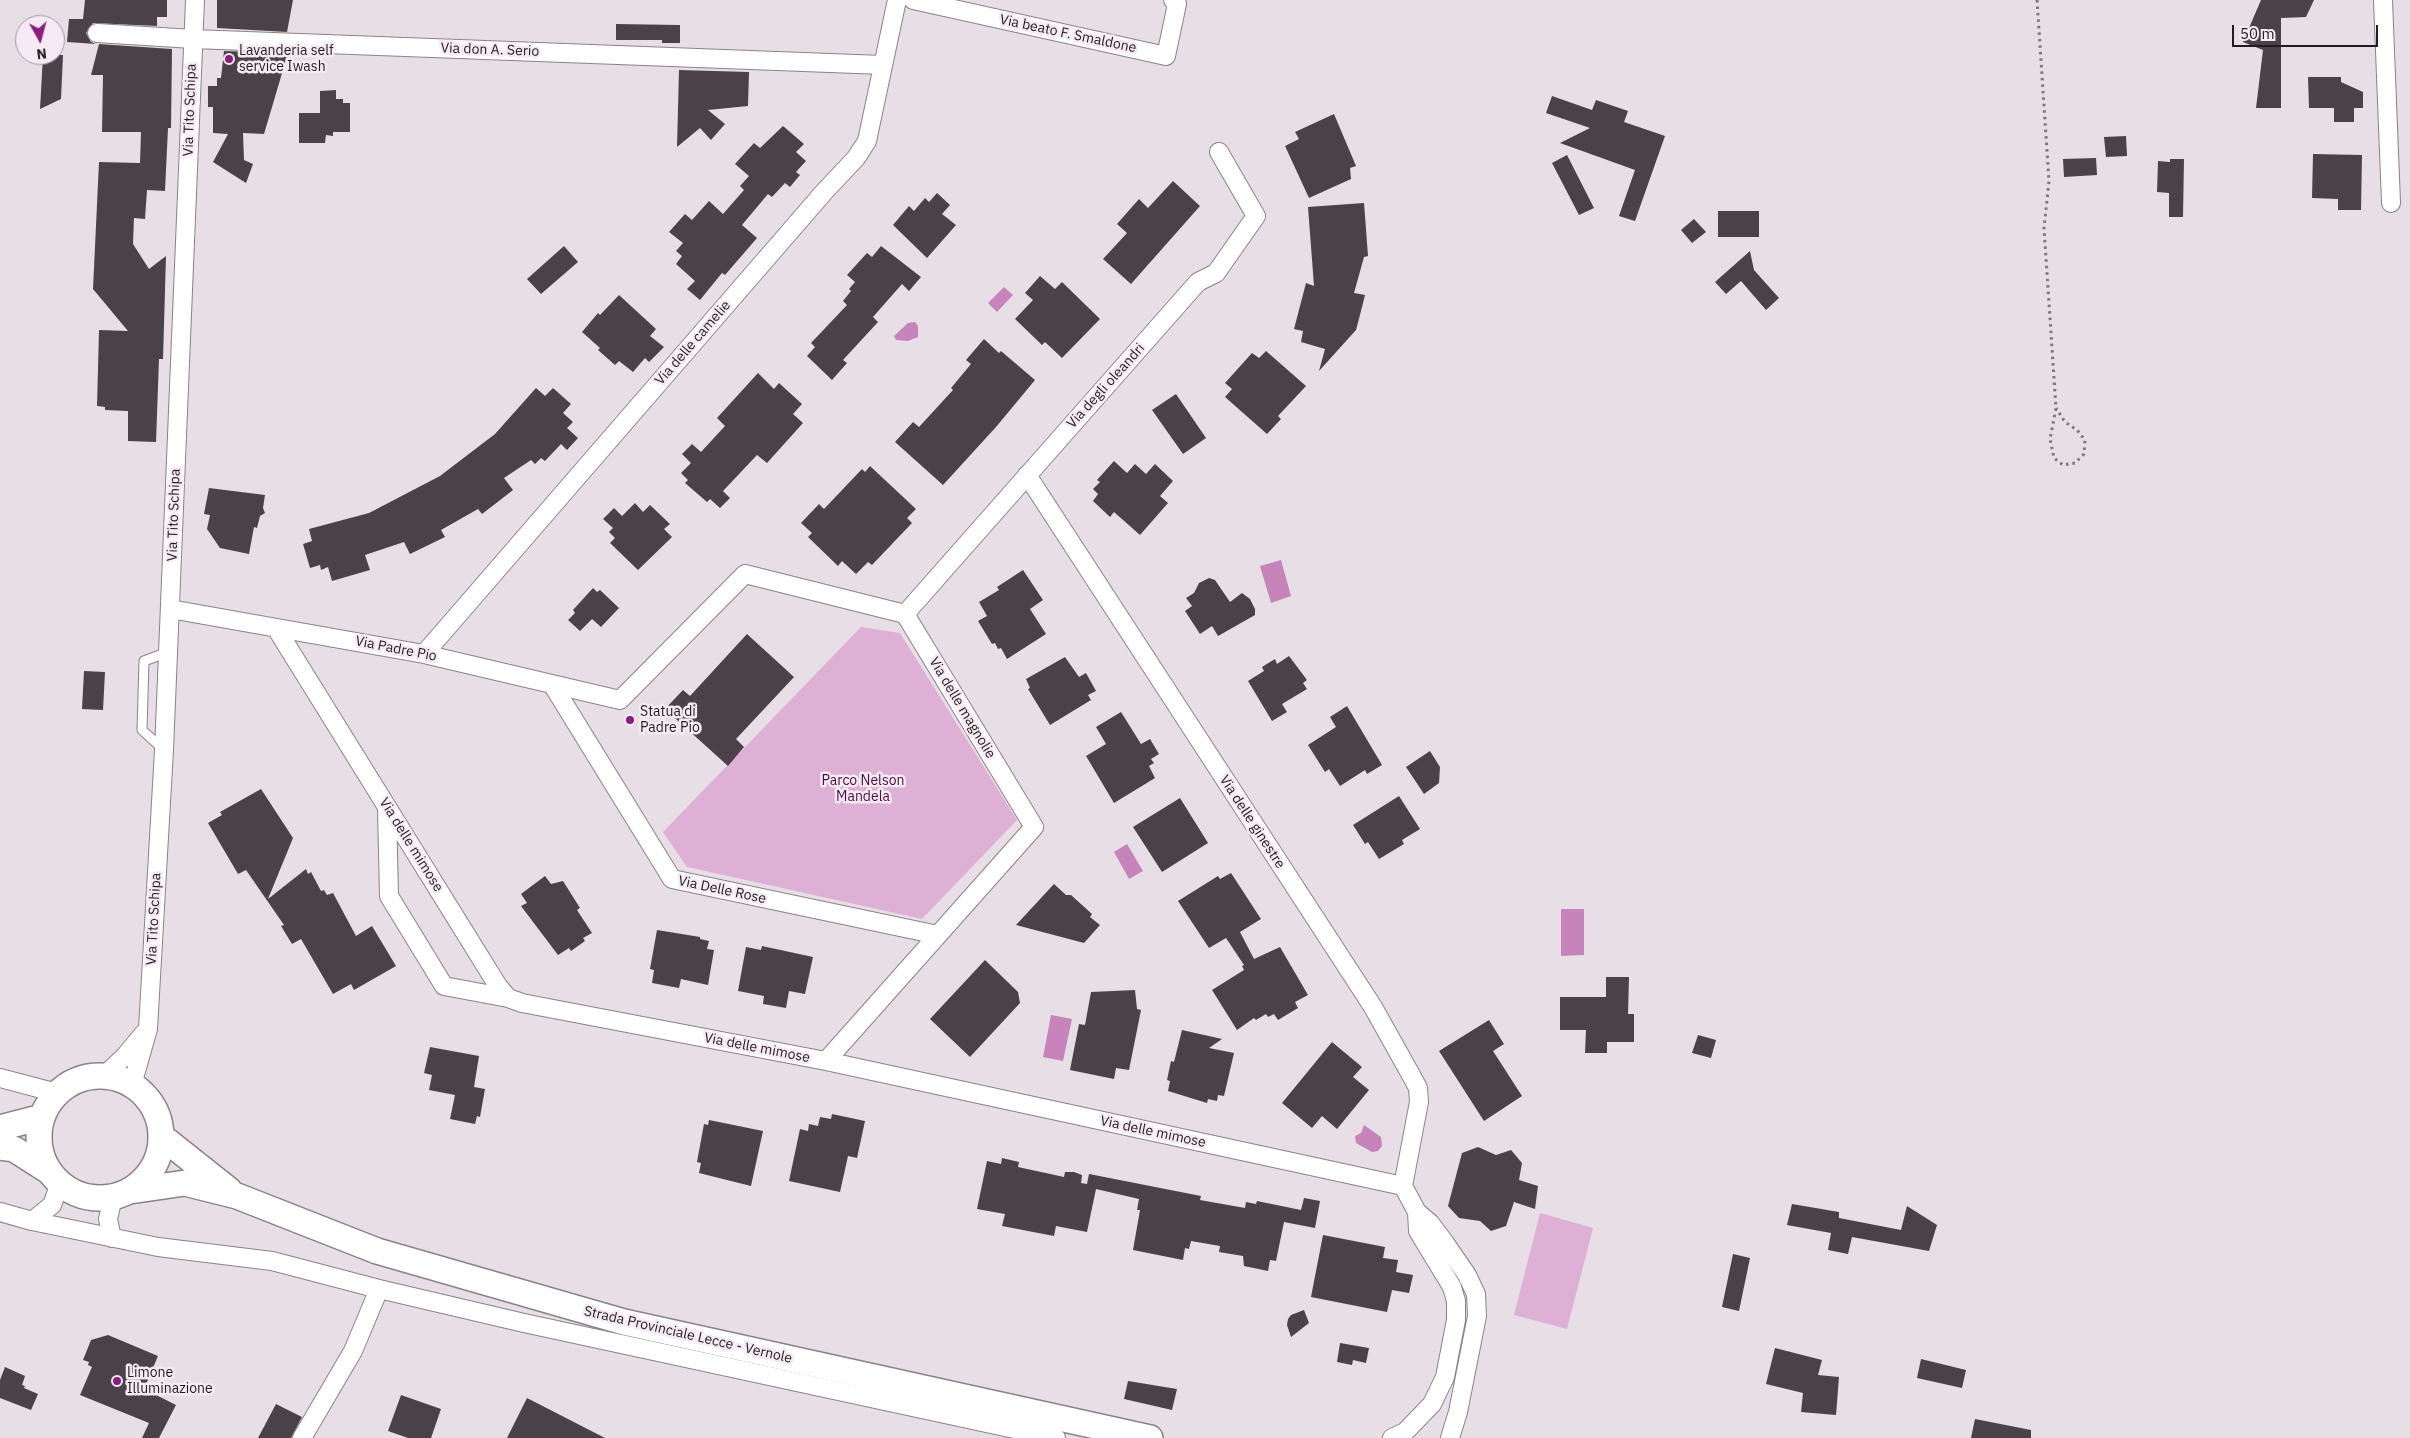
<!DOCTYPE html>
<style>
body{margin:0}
#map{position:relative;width:2410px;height:1438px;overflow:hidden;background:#e8dee6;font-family:"IBM Plex Sans",sans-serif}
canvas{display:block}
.north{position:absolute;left:15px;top:15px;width:50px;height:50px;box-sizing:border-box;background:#f6ebf4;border:1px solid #a0989f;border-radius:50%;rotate:173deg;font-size:14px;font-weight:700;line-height:20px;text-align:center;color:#201c1f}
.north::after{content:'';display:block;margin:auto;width:18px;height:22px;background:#8b1d80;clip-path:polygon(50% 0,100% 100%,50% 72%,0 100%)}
.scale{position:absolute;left:2232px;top:25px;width:146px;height:22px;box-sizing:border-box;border:2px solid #201c1f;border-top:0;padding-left:6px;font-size:15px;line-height:18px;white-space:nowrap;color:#201c1f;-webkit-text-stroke:4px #f6ebf4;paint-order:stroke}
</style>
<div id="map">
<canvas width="2410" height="1438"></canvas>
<div class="north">N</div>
<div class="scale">50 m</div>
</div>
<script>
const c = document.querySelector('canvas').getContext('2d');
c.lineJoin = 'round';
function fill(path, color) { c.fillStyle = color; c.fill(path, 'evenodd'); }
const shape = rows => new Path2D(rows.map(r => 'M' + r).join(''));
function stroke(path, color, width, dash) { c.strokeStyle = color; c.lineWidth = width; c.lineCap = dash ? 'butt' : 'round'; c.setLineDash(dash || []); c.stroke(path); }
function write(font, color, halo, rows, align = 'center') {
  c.font = font + ' "IBM Plex Sans",sans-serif'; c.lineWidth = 5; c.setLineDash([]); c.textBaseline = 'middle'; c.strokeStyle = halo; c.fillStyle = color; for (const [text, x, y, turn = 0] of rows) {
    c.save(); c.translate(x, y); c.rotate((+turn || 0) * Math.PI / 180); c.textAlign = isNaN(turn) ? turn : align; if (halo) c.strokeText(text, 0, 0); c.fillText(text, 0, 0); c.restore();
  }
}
fill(shape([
 [861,627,900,633,1017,820,922,919,687,867,663,832],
 [1540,1213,1593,1228,1567,1329,1514,1315]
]), '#dfb0d6');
fill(shape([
 [1004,287,1013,295,997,312,988,303],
 [915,322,918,326,918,337,908,341,896,340,894,336,908,323],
 [1281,560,1291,596,1271,603,1260,566],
 [1127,844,1143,871,1129,879,1114,852],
 [1561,909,1584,909,1584,955,1561,956],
 [1051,1015,1072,1019,1063,1061,1043,1057],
 [1364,1125,1381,1137,1382,1146,1378,1151,1372,1152,1356,1143,1355,1136,1361,1133]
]), '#c684bb');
fill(shape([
 [85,0,167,0,167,17,157,17,157,26,93,23,86,33,91,42,96,44,67,42,69,19,83,19],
 [217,0,293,0,287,32,217,28],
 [2261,0,2314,0,2306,17,2281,18,2281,108,2256,108,2263,50,2243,42],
 [616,24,680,25,680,43,662,43,662,40,616,40],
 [99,44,172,49,171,128,168,128,165,191,147,190,145,219,134,218,133,244,149,269,166,256,163,359,159,359,156,442,128,441,128,411,105,410,105,407,97,406,99,330,128,331,93,289,99,162,140,163,141,132,102,132,103,75,91,75],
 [224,51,288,53,264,134,243,133,244,160,253,164,246,183,213,162,228,134,213,133,213,107,208,107,208,86,217,86,217,78,221,78],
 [43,55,63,55,61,99,40,109],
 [679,70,749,72,748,106,708,110,725,124,711,140,700,128,677,147],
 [2308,77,2341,77,2341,82,2363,92,2363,108,2354,108,2354,122,2334,122,2334,108,2309,108],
 [336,90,336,99,343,99,343,103,350,103,350,132,333,132,333,136,326,135,325,143,299,143,299,113,320,113,320,91],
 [1552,96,1592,110,1596,100,1628,111,1624,122,1665,136,1635,221,1619,216,1635,170,1560,143,1590,128,1546,113],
 [1334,114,1356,166,1350,168,1351,179,1309,198,1285,146,1299,139,1295,132],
 [783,126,804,144,796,152,806,161,796,172,800,175,790,187,785,183,772,197,768,194,742,225,757,238,725,275,722,273,700,300,687,289,695,281,676,264,682,256,676,251,683,243,669,232,685,214,692,220,709,201,723,214,744,190,740,186,749,176,735,164,754,143,760,148],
 [2126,136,2127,156,2106,157,2104,137],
 [2313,154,2362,155,2361,210,2338,210,2338,199,2312,198],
 [1567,155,1594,208,1579,215,1552,163],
 [2096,158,2097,175,2064,177,2063,159],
 [2170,159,2184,159,2183,217,2169,217,2169,193,2157,192,2158,161,2170,162],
 [1173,181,1200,206,1131,284,1103,259,1127,233,1117,224,1139,199,1148,208],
 [937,193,950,205,942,214,956,225,927,258,893,225,909,206,914,211,925,198,929,202],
 [1364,203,1368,256,1364,257,1354,293,1365,295,1361,311,1356,330,1319,371,1325,349,1301,342,1303,331,1294,329,1306,283,1314,286,1308,207],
 [1718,211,1759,211,1759,237,1718,237],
 [1694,219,1706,232,1692,243,1681,230],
 [564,246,578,262,541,294,527,279],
 [881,246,921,277,909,291,902,284,873,317,878,322,843,360,847,363,832,380,807,356,815,347,811,343,847,305,843,301,851,291,849,289,855,282,847,275,867,253,872,257],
 [1750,251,1754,270,1779,298,1766,310,1741,281,1726,294,1715,282],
 [1040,276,1055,289,1062,282,1100,319,1062,358,1045,342,1042,345,1015,319,1033,300,1025,293],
 [619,295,656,329,650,336,664,347,649,362,645,358,633,372,619,361,615,365,598,350,600,348,582,332,598,313,600,315],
 [984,339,999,353,1001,351,1035,380,996,427,943,485,895,442,913,422,919,427,953,390,951,388,971,364,966,360],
 [1266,351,1306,386,1278,416,1281,419,1267,434,1225,397,1232,389,1225,383,1252,353,1259,358],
 [758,373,774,389,779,383,802,404,793,414,803,423,767,463,757,455,723,491,730,498,720,508,710,499,707,502,685,483,688,480,681,473,691,463,682,454,692,444,701,452,725,426,717,418],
 [536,388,545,396,553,388,571,404,563,413,573,422,567,428,578,438,567,450,561,444,545,461,541,458,535,464,531,460,504,478,513,490,495,504,482,514,478,509,441,530,445,537,410,554,404,542,365,555,370,570,332,581,328,567,321,570,320,565,310,568,303,544,312,541,309,529,369,513,440,476,495,434],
 [1176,394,1206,438,1183,454,1152,410],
 [1114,461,1127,473,1135,464,1146,474,1155,464,1173,481,1160,496,1168,503,1140,535,1114,512,1110,517,1093,501,1098,494,1093,489,1100,482,1097,480],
 [870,466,916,509,907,518,912,523,872,565,868,562,856,574,842,561,838,566,808,537,812,533,801,523,819,504,824,509,862,469,865,472],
 [209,488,265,495,263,508,265,513,260,516,257,528,254,527,249,554,220,548,207,529,210,515,204,514],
 [635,503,643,512,650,505,670,524,664,529,672,537,638,570,610,543,615,538,609,532,613,528,603,519,614,508,622,516],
 [1023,570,1043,600,1030,609,1046,634,1007,659,1001,648,998,649,995,643,992,644,978,621,987,616,979,602,999,590,997,587],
 [1209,578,1215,580,1230,602,1242,593,1250,599,1255,609,1255,615,1218,636,1212,626,1200,634,1185,611,1192,606,1186,598,1194,593,1199,583],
 [593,588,597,592,600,590,619,608,601,627,592,619,580,631,568,620,575,613,573,610],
 [747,634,794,677,736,739,744,747,728,766,665,709,683,690,690,696],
 [1289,656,1307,680,1303,683,1307,689,1282,704,1287,712,1272,721,1248,681,1264,671,1262,667,1275,659,1277,664],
 [1065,657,1079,677,1086,673,1096,691,1088,695,1091,700,1050,725,1028,689,1030,688,1026,679],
 [84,671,105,672,103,710,82,709],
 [1347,706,1382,765,1367,774,1365,770,1340,786,1329,769,1325,772,1308,745,1336,727,1330,717],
 [1121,712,1141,744,1150,739,1159,754,1151,759,1154,763,1149,766,1155,778,1114,803,1086,756,1106,744,1096,727],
 [1430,751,1440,767,1439,783,1424,794,1406,767],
 [261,789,293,838,268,899,306,869,308,874,311,872,321,891,324,890,327,895,333,893,356,936,372,926,396,966,354,990,351,984,333,994,301,939,292,944,281,926,284,925,246,870,238,874,208,823,222,815,220,812],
 [1399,796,1420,829,1402,840,1404,844,1379,859,1368,842,1365,844,1353,825],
 [1180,798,1208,843,1162,872,1133,827],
 [1231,873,1261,919,1240,932,1254,959,1280,947,1308,995,1295,1002,1298,1008,1278,1020,1274,1014,1268,1017,1266,1014,1256,1020,1254,1018,1237,1030,1212,990,1244,970,1242,966,1244,965,1226,938,1209,948,1178,901,1218,876,1220,879],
 [545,876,551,884,563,881,580,908,577,910,592,933,583,938,585,941,571,951,569,948,558,955,521,906,527,903,521,894],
 [1054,884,1066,895,1071,895,1092,914,1090,917,1100,925,1084,943,1016,925],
 [657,930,700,937,700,939,709,941,707,949,714,950,708,985,681,979,679,988,652,983,654,970,650,969],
 [762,946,813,957,805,994,789,991,786,1008,763,1004,764,996,738,991,746,947,761,950],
 [985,960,1018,992,1020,1003,970,1057,930,1019],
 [1606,977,1629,977,1628,1014,1634,1014,1634,1042,1607,1042,1607,1053,1585,1053,1586,1030,1560,1030,1560,997,1606,997],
 [1135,990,1137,1009,1141,1010,1129,1070,1116,1068,1114,1079,1070,1070,1079,1024,1085,1025,1091,992],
 [1489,1020,1504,1044,1493,1051,1522,1096,1484,1121,1439,1051],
 [1182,1030,1222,1039,1209,1048,1234,1053,1224,1096,1218,1095,1217,1101,1208,1099,1207,1103,1168,1091,1170,1081,1167,1080,1171,1061,1174,1062],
 [1698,1035,1716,1040,1711,1058,1692,1053],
 [1332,1042,1362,1067,1353,1077,1369,1090,1337,1129,1322,1116,1312,1128,1282,1103],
 [430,1047,479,1056,474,1087,485,1089,480,1117,477,1116,475,1124,450,1119,455,1095,429,1090,432,1075,424,1073],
 [832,1114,865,1121,857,1158,848,1156,840,1192,789,1181,800,1129,808,1131,809,1124,818,1126,820,1117,831,1119],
 [709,1120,763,1131,751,1186,699,1173,701,1163,697,1162,704,1124,708,1125],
 [1478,1147,1496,1155,1511,1150,1522,1163,1519,1180,1538,1186,1535,1209,1514,1202,1506,1226,1491,1231,1480,1221,1459,1218,1448,1206,1462,1153],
 [1002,1158,1019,1162,1018,1167,1064,1177,1065,1172,1074,1172,1082,1175,1081,1183,1087,1184,1089,1174,1201,1196,1200,1200,1245,1208,1246,1202,1256,1204,1257,1201,1301,1210,1304,1198,1320,1201,1315,1228,1284,1222,1276,1261,1270,1260,1268,1271,1244,1266,1243,1256,1219,1252,1220,1246,1191,1241,1189,1249,1185,1248,1183,1260,1133,1250,1140,1210,1137,1210,1139,1199,1096,1189,1087,1232,1056,1226,1054,1236,1002,1226,1005,1214,977,1209,987,1161,1001,1164],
 [1792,1204,1839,1212,1839,1218,1901,1230,1907,1206,1937,1225,1929,1251,1852,1237,1848,1254,1828,1250,1831,1233,1787,1225],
 [1323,1235,1385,1247,1383,1258,1398,1260,1396,1272,1413,1275,1409,1293,1392,1290,1387,1312,1311,1297],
 [1733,1254,1750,1258,1739,1311,1722,1307],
 [1304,1310,1309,1323,1291,1337,1287,1325,1288,1319,1291,1315],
 [108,1335,158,1356,144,1389,176,1405,159,1438,142,1438,149,1423,80,1395,92,1367,88,1365,89,1362,83,1360,91,1340],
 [1340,1343,1369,1348,1366,1363,1353,1360,1352,1365,1337,1362],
 [1775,1348,1822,1360,1818,1375,1839,1377,1836,1415,1801,1412,1803,1393,1766,1384],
 [1921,1359,1966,1370,1962,1388,1917,1378],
 [5,1367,25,1376,22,1385,25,1386,24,1388,38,1394,31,1410,0,1398,0,1380],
 [1128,1381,1177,1389,1172,1410,1124,1399],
 [401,1395,441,1409,431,1438,408,1438,388,1431],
 [527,1398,605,1438,507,1438],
 [276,1404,302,1417,291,1438,258,1438],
 [1975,1419,2031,1430,2031,1438,1971,1438]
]), '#4b4249');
const lane = shape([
 [164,750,142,730,144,661,168,652]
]);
const street = shape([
 [913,0,1166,56,1177,4,1173,0],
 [2383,0,2391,203],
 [97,33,193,39,883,65],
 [1027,475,1373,1007,1411,1075,1418,1088,1419,1102,1403,1186],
 [170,609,424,654,620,700,745,574,905,614,1034,827,826,1061],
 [905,614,1198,282,1216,273,1256,216,1219,152],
 [276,628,498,986,508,998,522,1003,826,1061,1403,1186],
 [424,654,824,192,856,158,867,141,897,0],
 [552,684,672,879,938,935],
 [387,809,389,896,444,986,508,998],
 [104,1076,125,1056,144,1033],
 [0,1078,57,1093],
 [132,1085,148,1029,164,750,195,0],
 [0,1212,32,1221,158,1247,272,1261,379,1289],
 [1417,1212,1430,1223,1445,1243,1467,1275,1476,1294,1477,1316,1458,1412,1450,1438],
 [32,1221,52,1205,60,1183],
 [112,1238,108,1219,113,1197],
 [302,1438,353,1351,379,1289,524,1323,1056,1438],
 [1392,1438,1405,1432,1432,1404,1445,1377,1456,1320,1456,1301,1452,1287,1418,1231,1417,1212,1403,1186]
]);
const secondary = shape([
 '39 1137a61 61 0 1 1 122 0a61 61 0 1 1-122 0Z',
 [0,1128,42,1117],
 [161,1136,229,1190],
 [0,1147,14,1149,50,1172],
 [130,1191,185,1183,237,1196,377,1251,624,1322,1150,1438]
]);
stroke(lane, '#8b8289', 11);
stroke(street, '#8b8289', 20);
stroke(secondary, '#8b8289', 28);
stroke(shape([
 [2037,0,2049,181,2044,228,2056,408,2050,439,2054,458,2063,465,2075,463,2084,454,2085,440,2077,430,2065,422,2056,408]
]), '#7d767b', 3, [2.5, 4]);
stroke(lane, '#fff', 9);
stroke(street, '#fff', 18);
stroke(secondary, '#fff', 25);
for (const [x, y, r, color] of [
 [229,59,5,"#8b1d80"],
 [630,720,5,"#8b1d80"],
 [117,1381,5,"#8b1d80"]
]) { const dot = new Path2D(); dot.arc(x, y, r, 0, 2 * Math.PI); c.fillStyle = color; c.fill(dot); stroke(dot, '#f6ebf4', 2); }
write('14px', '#201c1f', '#f6ebf4', [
 ["Via beato F. Smaldone",1068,34,12],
 ["Via don A. Serio",490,50,2],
 ["Via Tito Schipa",190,110,-88],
 ["Via delle camelie",693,343,-49],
 ["Via degli oleandri",1106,386,-48],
 ["Via Tito Schipa",174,515,-88],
 ["Via Padre Pio",396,649,11],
 ["Via delle magnolie",962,708,59],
 ["Via delle ginestre",1252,822,57],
 ["Via delle mimose",411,845,58],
 ["Via Delle Rose",722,890,12],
 ["Via Tito Schipa",154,919,-87],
 ["Via delle mimose",757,1048,11],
 ["Via delle mimose",1153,1132,12],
 ["Strada Provinciale Lecce - Vernole",688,1335,13]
]);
write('14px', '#201c1f', '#f6ebf4', [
 ["Lavanderia self",239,51],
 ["service Iwash",239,67],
 ["Statua di",640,712],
 ["Padre Pio",640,728],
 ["Limone",127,1373],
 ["Illuminazione",127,1389]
], 'left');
write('14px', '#480d42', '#f6ebf4', [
 ["Parco Nelson",863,781],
 ["Mandela",863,797]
]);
</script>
